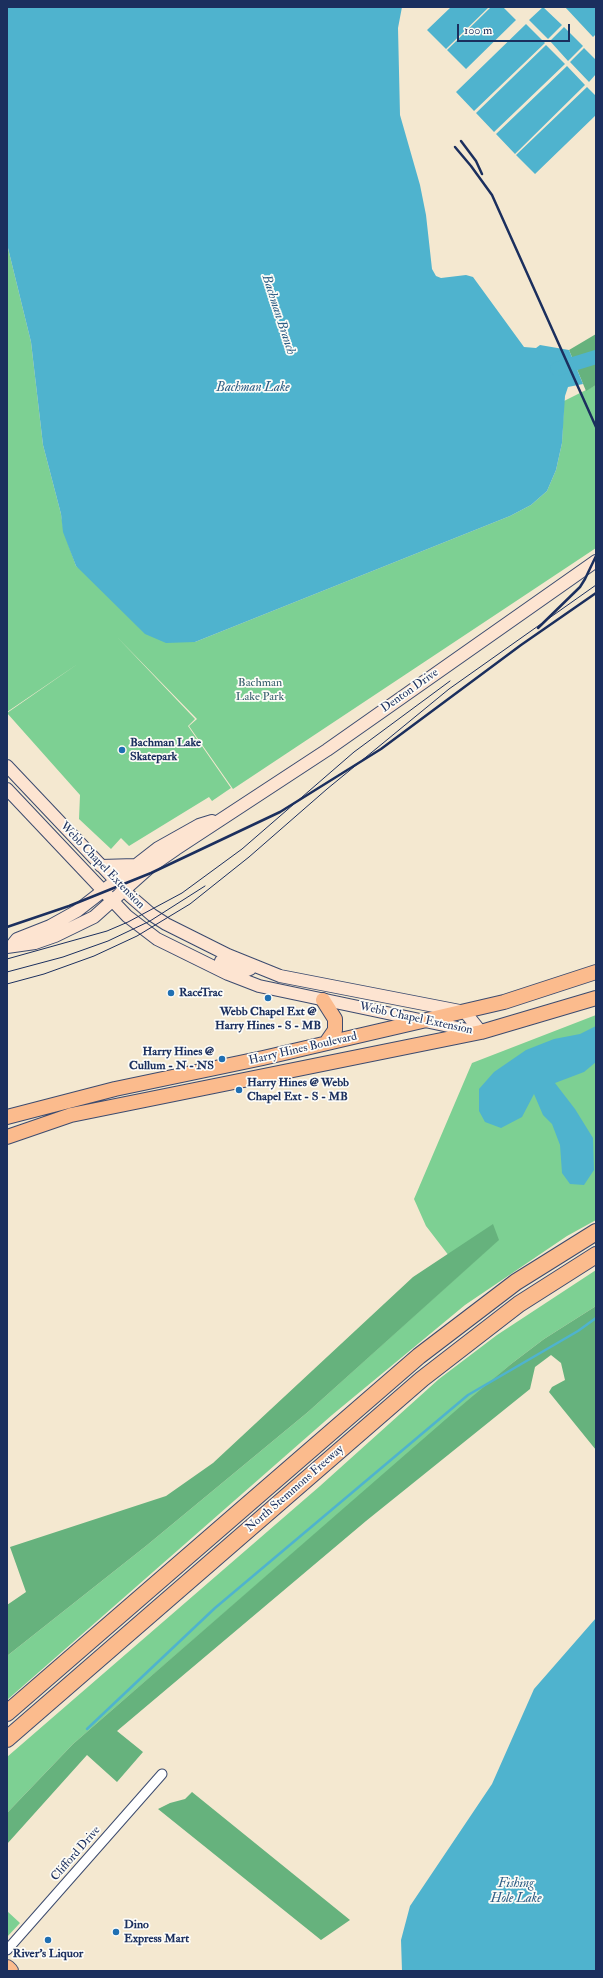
<!DOCTYPE html>
<style>
body{margin:0}
#map{position:relative;width:603px;height:1978px;overflow:hidden;background:#f4e8d0;font-family:"IM FELL Double Pica",serif}
canvas{display:block}
.frame{position:absolute;inset:0;border:8px solid #1b2f5e;pointer-events:none}
.scale{position:absolute;left:457px;top:24px;width:113px;height:18px;box-sizing:border-box;border:2px solid #1b2f5e;border-top:0;padding-left:5px;font-size:12px;line-height:14px;white-space:nowrap;color:#1b2f5e;-webkit-text-stroke:3px #fdfcf7;paint-order:stroke}
</style>
<div id="map">
<canvas width="603" height="1978"></canvas>
<div class="frame"></div>
<div class="scale">100 m</div>
</div>
<script>
const c = document.querySelector('canvas').getContext('2d');
c.lineJoin = 'round';
function fill(path, color) { c.fillStyle = color; c.fill(path, 'evenodd'); }
const shape = rows => new Path2D(rows.map(r => 'M' + r).join(''));
function stroke(path, color, width, dash) { c.strokeStyle = color; c.lineWidth = width; c.lineCap = dash ? 'butt' : 'round'; c.setLineDash(dash || []); c.stroke(path); }
function write(font, color, halo, rows, align = 'center') {
  c.font = font + ' "IM FELL Double Pica",serif'; c.lineWidth = 3.5; c.setLineDash([]); c.textBaseline = 'middle'; c.strokeStyle = halo; c.fillStyle = color; for (const [text, x, y, turn = 0] of rows) {
    c.save(); c.translate(x, y); c.rotate((+turn || 0) * Math.PI / 180); c.textAlign = isNaN(turn) ? turn : align; if (halo) c.strokeText(text, 0, 0); c.fillText(text, 0, 0); c.restore();
  }
}
fill(shape([
 [7,244,31,342,43,445,61,514,64,532,76,566,195,642,510,516,531,505,547,491,556,470,562,443,564,401,596,385,596,548,233,789,189,726,197,719,117,637,195,719,188,726,231,788,212,801,209,797,129,846,121,838,111,849,79,819,80,795,7,713,79,663,7,712],
 [596,1015,596,1220,567,1236,465,1305,332,1415,7,1700,7,1656,146,1546,308,1412,497,1241,456,1265,426,1226,414,1199,472,1063],
 [596,1270,596,1306,544,1339,511,1364,73,1744,7,1813,7,1757,320,1486,439,1379,497,1335],
 [7,1911,20,1923,7,1937]
]), '#7dd093');
fill(shape([
 [596,334,596,385,586,391,569,350],
 [493,1224,499,1240,308,1412,146,1546,7,1656,7,1605,26,1592,10,1547,166,1496,213,1463,413,1277],
 [596,1306,596,1450,549,1392,552,1387,565,1380,561,1363,551,1355,535,1367,530,1389,366,1521,117,1731,143,1752,117,1782,87,1755,7,1844,7,1813,73,1744,461,1406,511,1364,544,1339],
 [192,1792,350,1920,321,1940,158,1809,170,1803,185,1799]
]), '#66b27d');
fill(shape([
 [7,7,402,7,398,28,400,115,420,185,426,215,432,269,436,276,441,278,466,275,473,277,524,347,536,348,540,345,569,350,583,384,568,387,565,396,562,443,556,470,547,491,531,505,510,516,195,642,166,643,145,634,76,566,63,532,61,514,43,445,31,342,7,244],
 [451,7,489,7,446,49,427,30],
 [491,7,503,7,516,20,466,69,447,50],
 [543,7,562,25,548,39,529,20],
 [565,7,596,7,596,34,593,37],
 [526,24,545,43,474,111,456,92],
 [564,27,583,46,568,61,550,41],
 [546,45,565,64,494,132,476,113],
 [584,48,596,60,596,74,589,82,570,62],
 [567,66,585,85,515,154,496,134],
 [587,87,596,96,596,115,535,174,516,155],
 [596,1026,596,1062,584,1072,555,1083,575,1109,593,1138,594,1170,584,1185,570,1184,562,1173,560,1145,552,1124,543,1115,534,1094,522,1117,501,1128,485,1122,479,1111,479,1089,494,1072,526,1050,554,1039,580,1034],
 [596,1618,596,1971,402,1971,401,1940,410,1906,492,1784,534,1689]
]), '#4fb3ce');
stroke(shape([
 [87,1729,215,1608,468,1395,578,1331,596,1318]
]), '#4fb3ce', 2.5);
stroke(shape([
 [557,369,596,357]
]), '#4fb3ce', 14);
const street = shape([
 [7,1950,162,1774]
]);
const secondary = shape([
 [7,766,130,896,152,915,166,924,228,955,280,976,465,1012,481,1032],
 [7,789,127,916,157,939,228,974,259,986,477,1032],
 [101,866,135,865],
 [13,944,17,939,50,926,77,911,158,848,199,825,212,821],
 [7,947,35,943,55,936,94,917,150,867,176,849,327,750,596,561],
 [221,961,245,971,250,969,252,965]
]);
const primary = shape([
 [323,1000,335,1019,335,1030,326,1043],
 [7,1117,115,1089,263,1058,504,1002,596,972],
 [7,1137,71,1115,481,1032,596,998]
]);
const highway = shape([
 [7,1713,419,1356,516,1282,596,1232],
 [7,1739,422,1379,519,1304,596,1255],
 [7,1968,10,1971]
]);
stroke(street, '#3c4b6f', 11);
stroke(secondary, '#3c4b6f', 14);
stroke(primary, '#3c4b6f', 16);
stroke(highway, '#3c4b6f', 18);
stroke(street, '#fff', 9);
stroke(secondary, '#fde4d1', 12);
stroke(primary, '#fbbb8d', 14);
stroke(highway, '#fbbb8d', 16);
stroke(shape([
 [7,959,107,931,128,922,182,893,242,849,354,752,450,681],
 [7,972,63,957,108,941,150,921,205,886],
 [7,984,44,974,94,956,137,936,190,904,249,857,327,789,449,689,596,585]
]), '#1b2f5e', 1);
stroke(shape([
 [461,141,476,161,482,174],
 [455,147,471,166,492,195,596,427],
 [538,628,580,587,585,579,596,556],
 [7,927,69,906,151,873,280,812,381,749,521,645,596,593]
]), '#1b2f5e', 2.5);
for (const [x, y, r, color] of [
 [122,750,4,"#1f6fb2"],
 [171,993,4,"#1f6fb2"],
 [268,998,4,"#1f6fb2"],
 [222,1059,4,"#1f6fb2"],
 [239,1090,4,"#1f6fb2"],
 [116,1932,4,"#1f6fb2"],
 [48,1940,4,"#1f6fb2"]
]) { const dot = new Path2D(); dot.arc(x, y, r, 0, 2 * Math.PI); c.fillStyle = color; c.fill(dot); stroke(dot, '#fdfcf7', 1.5); }
write('12px', '#385f6e', '#fdfcf7', [
 ["Bachman",260,683],
 ["Lake Park",260,697]
]);
write('12px', '#1b2f5e', '#fdfcf7', [
 ["Denton Drive",410,691,-35],
 ["Webb Chapel Extension",102,866,46],
 ["Webb Chapel Extension",416,1019,12],
 ["Harry Hines Boulevard",303,1049,-13],
 ["North Stemmons Freeway",295,1489,-41],
 ["Clifford Drive",76,1854,-49]
]);
write('bold 12px', '#1b2f5e', '#fdfcf7', [
 ["Bachman Lake",130,743],
 ["Skatepark",130,757],
 ["RaceTrac",179,993],
 ["Webb Chapel Ext @",268,1012,"center"],
 ["Harry Hines - S - MB",268,1026,"center"],
 ["Harry Hines @",214,1052,"right"],
 ["Cullum - N - NS",214,1066,"right"],
 ["Harry Hines @ Webb",247,1083],
 ["Chapel Ext - S - MB",247,1097],
 ["Dino",124,1925],
 ["Express Mart",124,1939],
 ["River's Liquor",48,1954,"center"]
], 'left');
write('italic 13px', '#2d5d85', '#fdfcf7', [
 ["Bachman Branch",278,315,72],
 ["Bachman Lake",253,388],
 ["Fishing",516,1884],
 ["Hole Lake",516,1899]
]);
</script>
